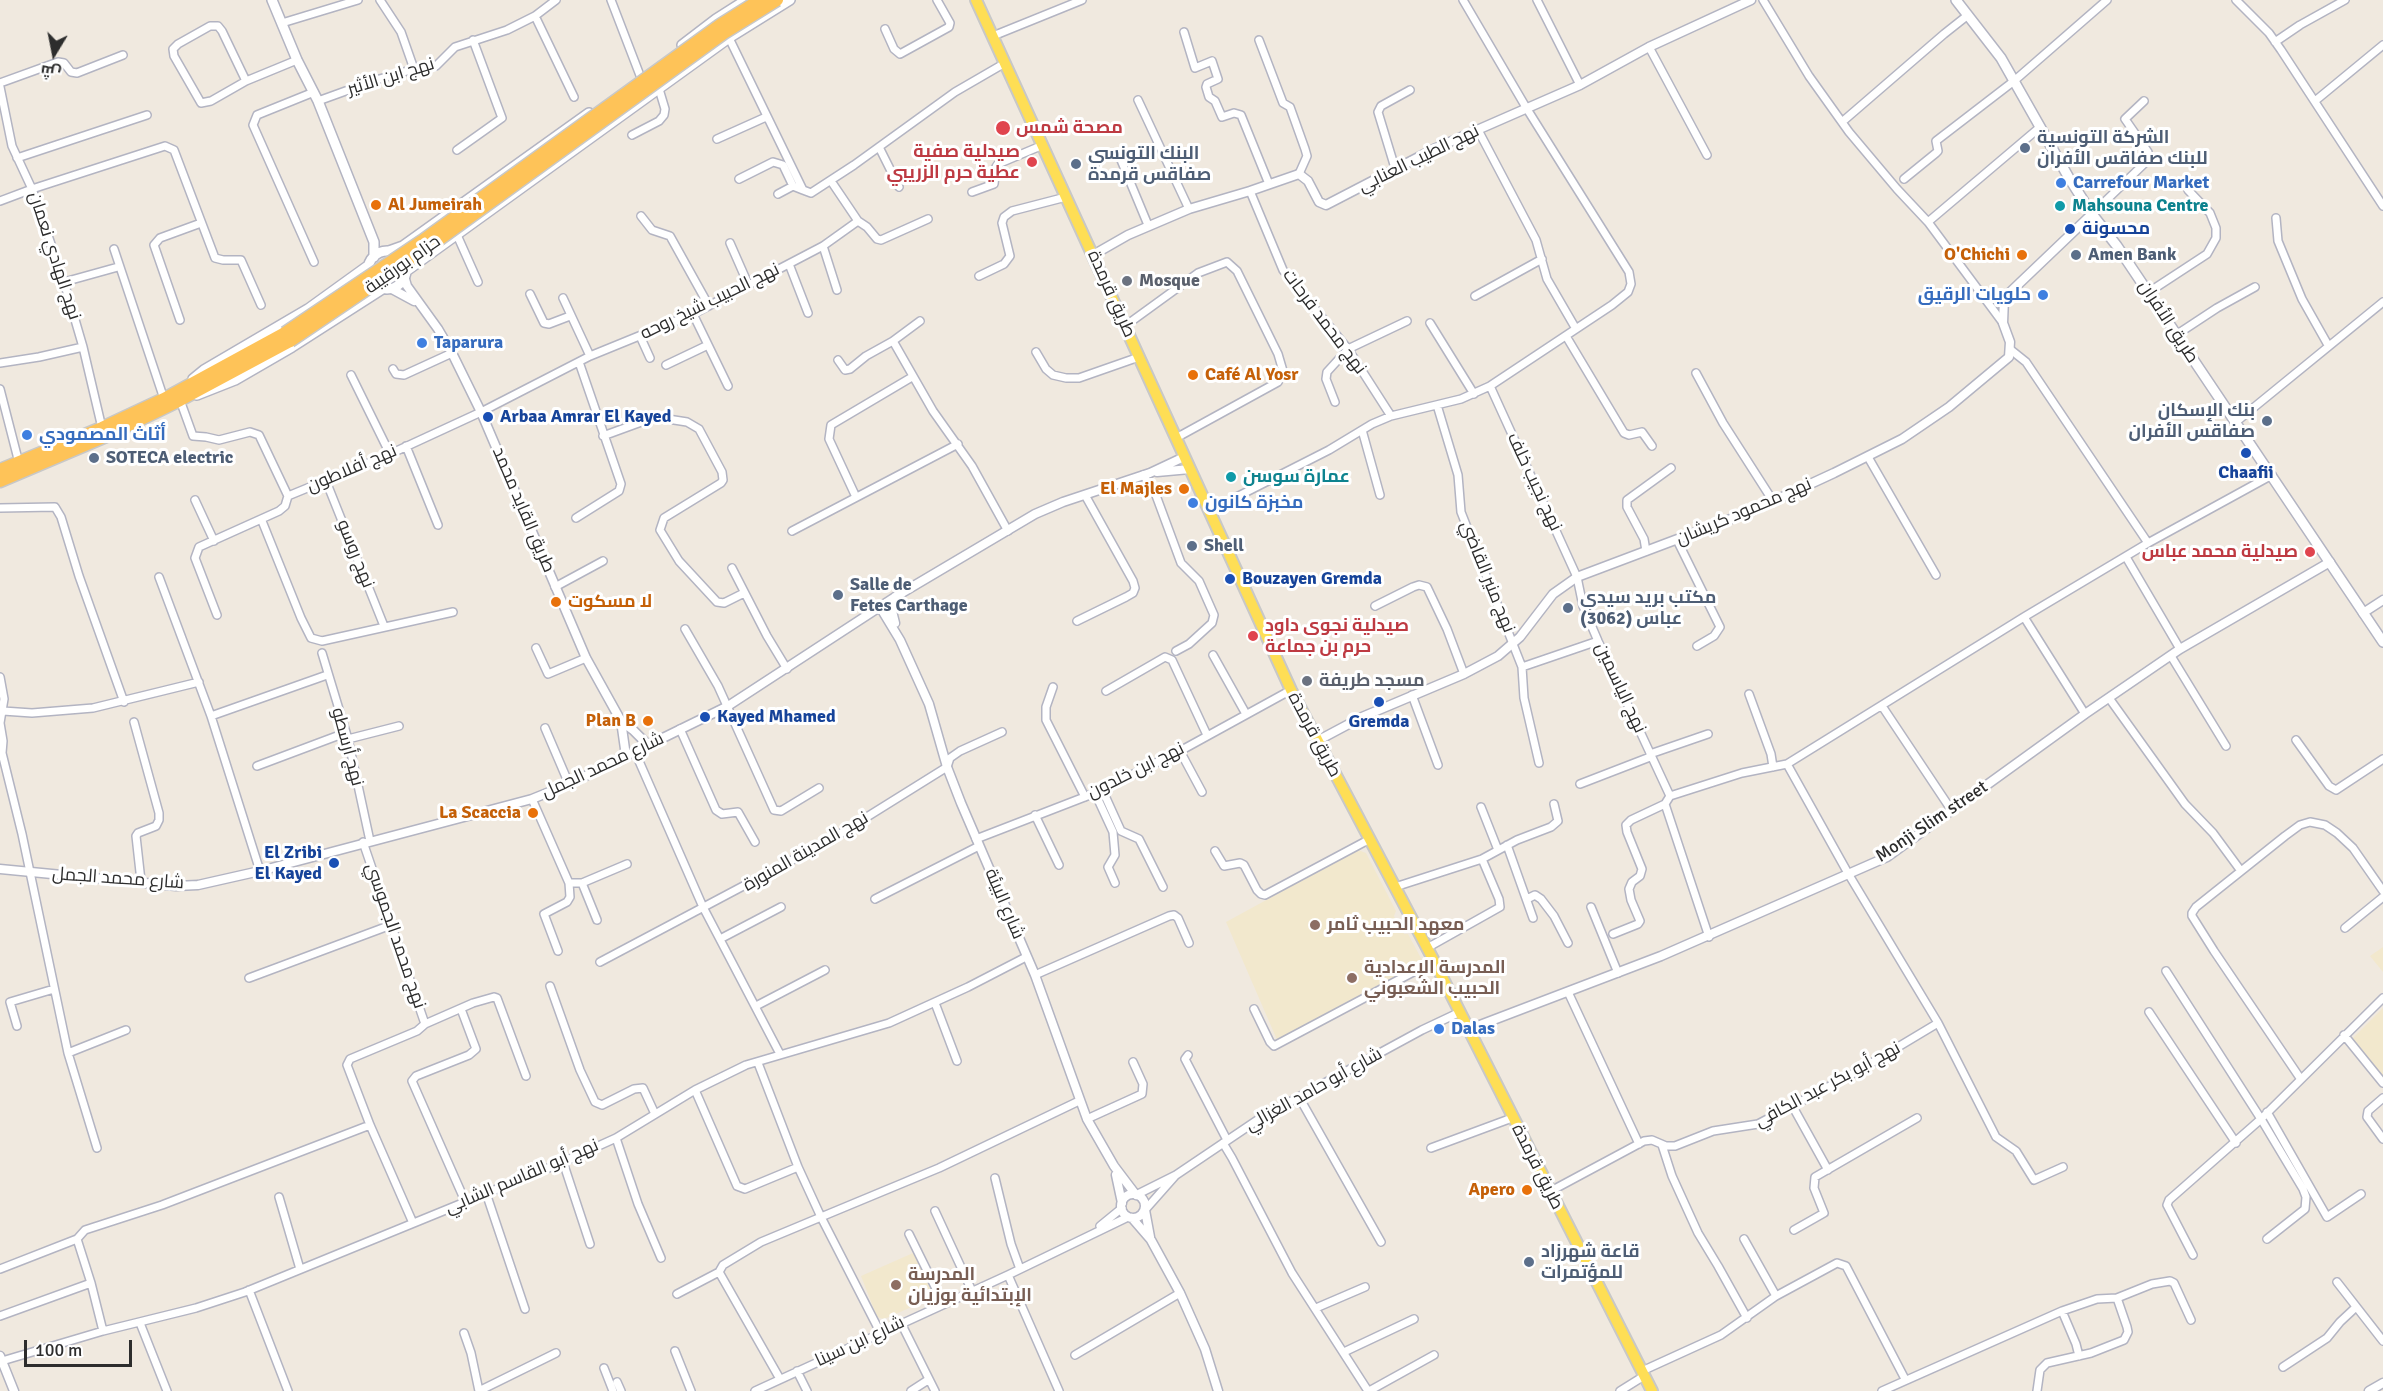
<!DOCTYPE html>
<meta charset="utf-8">
<style>
body{margin:0}
#map{position:relative;width:2383px;height:1391px;overflow:hidden;background:#f0e9df;font-family:Signika,Cairo,sans-serif}
canvas{display:block}
.north{position:absolute;left:24px;top:24px;width:60px;height:60px;-webkit-text-stroke:4px #fff;paint-order:stroke;rotate:190deg;font-size:16px;font-weight:700;line-height:24px;text-align:center;color:#2d2d2d}
.north::after{content:'';display:block;margin:auto;width:21px;height:27px;background:#2d2d2d;clip-path:polygon(50% 0,100% 100%,50% 72%,0 100%)}
.scale{position:absolute;left:24px;top:1340px;width:108px;height:27px;box-sizing:border-box;border:3px solid #2d2d2d;border-top:0;padding-left:8px;font-size:18px;line-height:21px;white-space:nowrap;color:#2d2d2d;-webkit-text-stroke:4px #fff;paint-order:stroke}
</style>
<div id="map">
<canvas width="2383" height="1391"></canvas>
<div class="north">ش</div>
<div class="scale">100 m</div>
</div>
<script>
const c = document.querySelector('canvas').getContext('2d');
c.lineJoin = 'round';
function fill(path, color) { c.fillStyle = color; c.fill(path, 'evenodd'); }
const shape = rows => new Path2D(rows.map(r => 'M' + r).join(''));
function stroke(path, color, width, dash) { c.strokeStyle = color; c.lineWidth = width; c.lineCap = dash ? 'butt' : 'round'; c.setLineDash(dash || []); c.stroke(path); }
function write(font, color, halo, rows, align = 'center') {
  c.font = font + ' Signika,Cairo,sans-serif'; c.lineWidth = 6; c.setLineDash([]); c.textBaseline = 'middle'; c.strokeStyle = halo; c.fillStyle = color; for (const [text, x, y, turn = 0] of rows) {
    c.save(); c.translate(x, y); c.rotate((+turn || 0) * Math.PI / 180); c.textAlign = isNaN(turn) ? turn : align; if (halo) c.strokeText(text, 0, 0); c.fillText(text, 0, 0); c.restore();
  }
}
fill(shape([
 [1358,850,1366,853,1396,911,1394,916,1397,922,1402,924,1404,934,1408,934,1422,960,1422,964,1278,1042,1226,922],
 [2383,947,2383,972,2370,956],
 [2383,1008,2383,1076,2351,1040],
 [913,1253,933,1293,930,1299,884,1319,877,1317,861,1276]
]), '#f2e8cd');
const minor = shape([
 [380,0,401,32,414,69],
 [611,0,641,78],
 [1537,0,1580,85],
 [1763,0,1809,76,1849,132,1897,189,1928,222,2003,323],
 [2236,0,2269,33,2281,50,2383,206],
 [535,16,574,97],
 [282,23,358,0],
 [885,29,894,49,900,54,949,27,950,23,937,0],
 [1184,32,1195,68,1212,61,1218,79,1207,84,1206,87,1209,97,1215,101,1222,117,1234,113,1241,115,1269,184],
 [993,36,1082,0],
 [729,38,803,190,811,193,854,165,955,92,1005,63],
 [1259,40,1283,103,1290,107,1305,149,1307,156,1299,174],
 [2275,42,2300,25,2345,0],
 [1649,47,1707,155],
 [246,81,222,31,218,26,210,26,178,44,173,49,174,56,201,103,211,101,246,81,297,60],
 [0,83,58,62,64,63,71,72,77,73,123,55],
 [0,87,12,146,32,189,64,282,83,347,102,428],
 [314,92,257,115,253,125,314,262],
 [1138,100,1189,209],
 [318,101,376,80,414,69,425,69,436,66,455,47,507,30,535,16,556,0],
 [2315,101,2383,45],
 [1842,122,1944,34,1968,15],
 [1478,130,1536,240,1547,279,1576,329],
 [632,135,659,121,664,115,665,109,659,89],
 [717,139,766,117],
 [879,147,899,187],
 [457,150,502,118,473,40],
 [17,158,147,115],
 [1121,160,1148,225],
 [1395,168,1378,112,1381,106,1410,90],
 [739,179,773,162,783,165,793,186,803,190],
 [1904,179,1936,153,1938,151,1936,141,2014,81,2107,0],
 [1250,191,1283,270,1348,349,1391,416],
 [972,192,994,184,996,167,998,164,1043,145],
 [778,194,793,186],
 [0,201,32,189,165,146,174,150,215,258,223,260,241,260,261,305],
 [2092,214,2148,160,2148,152,2125,119,2144,101],
 [641,216,652,230,670,236,709,306],
 [2276,218,2278,241,2302,299,2328,345],
 [858,221,867,227,877,239,881,240,928,219],
 [1928,222,2039,128],
 [457,235,478,282],
 [730,243,748,284],
 [823,246,837,290],
 [114,249,164,399],
 [789,264,808,313],
 [979,276,1004,264,1010,256,1002,223,1004,217,1012,211,1066,197],
 [64,282,118,267],
 [2149,292,2207,254,2216,238,2216,228,2210,213,2188,190],
 [530,294,544,323,549,324,570,316],
 [1475,296,1542,259],
 [563,298,590,356],
 [693,314,728,386],
 [180,320,154,245,160,238,201,223],
 [1430,323,1474,394],
 [1125,326,1198,273,1227,262,1237,271,1278,354,1283,371,1278,382,1176,438],
 [2176,335,2217,308,2255,287],
 [640,336,650,358],
 [1566,336,1624,433,1629,435,1642,432,1652,446],
 [893,341,933,411,972,466,1008,531],
 [2011,350,2026,362,2148,543],
 [1036,352,1046,369,1053,375,1066,378,1079,378,1139,357],
 [838,360,845,370,850,369,866,356,893,341,920,321],
 [0,363,39,357,83,347],
 [666,365,708,345],
 [393,369,396,374,404,375,452,353],
 [1696,373,1723,423,1773,501],
 [351,375,390,454],
 [1490,386,1577,577,1583,606,1598,641,1670,796],
 [0,389,19,463],
 [180,400,193,436,206,437,219,440,250,432,259,435,288,496],
 [1335,402,1326,379,1327,372,1348,349,1407,321],
 [1437,405,1458,475,1461,512,1522,667,1598,641],
 [2236,422,2383,302],
 [1362,430,1380,495],
 [603,436,655,417,687,422,699,429,722,472,723,480,721,483,664,518,660,530,679,561,717,602,724,603,744,593],
 [406,446,438,525],
 [1868,457,1936,575],
 [1143,475,1154,490,1181,563,1199,581,1214,615,1212,623,1189,644,1176,651],
 [326,481,384,626],
 [856,497,829,439,831,425,912,377],
 [195,500,214,541],
 [0,508,55,507,61,517,79,576,124,702],
 [1209,511,1329,450,1372,424,1391,416,1461,399,1490,386,1612,305,1628,292,1631,284,1629,272,1527,109,1463,0],
 [576,518,619,491,621,484,579,362],
 [262,521,301,618,311,638,322,641,453,612],
 [792,531,958,444],
 [1677,540,1720,627,1714,636,1697,646],
 [1646,551,1644,539,1627,507,1627,500,1671,468],
 [2126,557,2180,649],
 [732,568,767,636,787,669],
 [159,577,211,716,260,871],
 [555,587,603,561],
 [1375,606,1413,587,1419,585,1427,587,1447,629,1464,674],
 [217,615,195,558,199,547,279,511,285,506,288,496,390,454,481,412,590,356,693,314,823,246,858,221,831,181],
 [2024,617,2085,714],
 [1077,621,1126,597,1133,593,1135,588,1133,581,1085,495],
 [685,629,718,686,774,810,781,811,819,788],
 [536,648,548,674,586,658],
 [322,653,348,739,370,841],
 [1213,655,1246,714],
 [2171,656,2226,746],
 [1522,667,1524,698,1539,763],
 [0,677,4,699,0,723,3,741,2,753,22,834,68,1053,97,1148],
 [1053,687,1046,707,1046,720,1085,797],
 [1106,691,1165,657,1172,660,1207,735],
 [1749,694,1771,754,1773,767],
 [1412,695,1438,765],
 [2109,698,2185,804,2213,833,2241,871],
 [1882,706,1952,811],
 [3,711,32,713,93,708,199,682],
 [211,716,327,675],
 [134,722,159,813,159,820,156,826,138,833,136,836,141,881],
 [545,728,569,784],
 [680,729,716,810,722,814,738,812,755,842],
 [348,739,399,726],
 [2296,740,2329,786,2336,790,2383,759],
 [1180,751,1202,792],
 [635,752,703,907,780,1054],
 [1650,754,1708,734],
 [1787,764,1849,875,1938,1023,1996,1137,2016,1151,2034,1180,2063,1167],
 [257,766,345,733],
 [1580,784,1650,757],
 [1102,789,1121,831,1139,839,1163,887],
 [1095,793,1113,832,1115,855,1108,867,1115,883],
 [532,799,569,883,582,883,627,864],
 [1481,807,1498,850],
 [1035,815,1059,865],
 [976,839,1095,793,1180,751,1291,690],
 [363,842,425,1024,473,1003,494,997,497,998,526,1076],
 [1507,845,1533,918],
 [1215,851,1224,866,1240,863,1244,865,1257,890,1261,894,1265,895,1370,839],
 [582,883,597,920],
 [1395,887,1482,859,1517,840,1551,827,1558,821,1554,804],
 [875,899,979,846],
 [1527,899,1535,895,1541,899,1554,916,1568,943],
 [1591,907,1618,973],
 [2345,928,2383,897],
 [1613,934,1638,924,1640,921,1631,900,1629,889,1632,882,1640,876,1642,869,1627,832,1626,825,1631,820,1665,804],
 [1709,937,1665,804,1670,796,1742,773,1787,764,2024,617,2148,543,2272,475],
 [720,939,781,907],
 [1427,948,1500,907,1499,899,1482,859],
 [558,951,544,914,567,902,570,897,569,883],
 [600,962,830,840,947,767,950,758,960,751,1002,732],
 [2166,971,2261,1119,2303,1189,2306,1197,2305,1209,2267,1239],
 [1035,975,1169,916,1174,915,1178,918,1189,943],
 [249,978,391,925],
 [550,986,580,1070,595,1102,602,1105,634,1089,643,1088,655,1114],
 [1568,992,1639,1144],
 [935,1003,957,1061],
 [756,1006,825,970],
 [461,1009,476,1049,469,1055,416,1076,412,1081,465,1201],
 [1254,1009,1270,1042,1274,1046,1434,961],
 [2149,1012,2236,1143],
 [17,1026,10,1002,54,989],
 [2344,1035,2383,1083],
 [68,1053,126,1030],
 [1188,1055,1185,1059,1227,1140],
 [758,1063,798,1167,821,1217,939,1168,1079,1101],
 [2300,1078,2214,951,2192,916,2192,913,2196,907,2285,836,2300,825,2310,822,2325,825,2337,833,2353,848,2383,891],
 [695,1090,737,1186,745,1189,798,1167],
 [1299,1097,1381,1242],
 [2383,1098,2368,1111,2367,1117,2383,1139],
 [1793,1107,1828,1170],
 [2267,1112,2327,1217,2361,1194],
 [1087,1119,1142,1094,1143,1084,1133,1062],
 [616,1138,638,1204,661,1258],
 [1223,1143,1232,1158,1292,1273,1368,1391],
 [1662,1145,1672,1176,1698,1233,1718,1266,1747,1318],
 [1431,1148,1512,1118],
 [563,1162,590,1244],
 [1176,1175,1262,1117,1422,1030,1458,1013],
 [995,1178,1011,1244,1020,1269],
 [1549,1192,1644,1141,1652,1140,1666,1146,1675,1146,1713,1131,1758,1124,1858,1071,1938,1023],
 [486,1193,525,1309],
 [1136,1195,1176,1175,1145,1210],
 [279,1197,300,1269],
 [935,1211,972,1291],
 [413,1223,370,1125,347,1065,350,1059,417,1031,425,1024],
 [1100,1226,1122,1208],
 [1794,1230,1824,1213,1814,1188,1815,1177,1917,1118],
 [909,1234,943,1303],
 [77,1239,91,1283,103,1331],
 [1744,1239,1776,1296],
 [2193,1255,2167,1205,2169,1200,2261,1119,2383,998],
 [0,1269,77,1239,85,1230,162,1205,370,1125],
 [1008,1275,1059,1391],
 [2337,1282,2383,1341],
 [249,1290,288,1391],
 [677,1294,719,1272],
 [1316,1308,1365,1287],
 [0,1316,91,1283],
 [140,1323,167,1391],
 [901,1323,935,1391],
 [464,1333,471,1353,479,1391],
 [675,1351,691,1391],
 [1344,1352,1414,1319],
 [1075,1355,1180,1293],
 [2079,1356,2076,1344,2062,1311,2097,1299,2117,1298],
 [2,1361,103,1331,196,1308,245,1292,563,1162,616,1138,695,1090,746,1065,889,1023,968,987,1026,957],
 [2283,1367,2327,1338,2340,1322,2355,1308],
 [604,1368,613,1391],
 [797,1371,807,1391],
 [1642,1371,1721,1335,1776,1296,1837,1263,1846,1266,1905,1379],
 [780,1379,719,1272,723,1265,761,1242,821,1217,880,1332],
 [617,1382,621,1391],
 [479,1391,556,1353],
 [755,1391,1008,1275,1128,1217],
 [911,1391,928,1380],
 [1369,1391,1434,1355],
 [1620,1391,1644,1376],
 [1882,1391,2062,1311],
 [2037,1391,2040,1370,2047,1363,2091,1353,2124,1340,2128,1332,2127,1327,2117,1298,2152,1284,2170,1281,2174,1283,2191,1320]
]);
const tertiary = shape([
 [1093,255,1128,235,1189,209,1250,191,1299,174,1308,181,1319,202,1326,205,1436,148,1580,85,1649,47,1751,0],
 [404,276,407,286,438,329,452,353,481,412,586,658,621,721,626,756],
 [390,288,414,301],
 [1157,472,1190,469],
 [895,597,892,611,895,623],
 [880,607,900,640,929,704,947,767,961,803,1035,975,1087,1119,1114,1166,1136,1195],
 [2363,613,2383,600],
 [621,721,633,730,648,745],
 [1317,741,1362,717,1464,674,1498,656,1520,637,1553,594,1577,577,1752,511,1834,473,1902,439,1949,407,2009,357,2010,342,2003,323,2004,298,2092,214],
 [0,869,176,886,198,885,260,871,532,799,569,784,728,706,895,597,1035,514,1063,502,1150,473,1184,457],
 [1467,1030,1661,956,1887,857,2085,714,2180,649,2330,562],
 [1116,1175,1122,1203],
 '1121 1206a12 12 0 1 1 24 0a12 12 0 1 1-24 0Z',
 [1145,1210,1150,1237],
 [1132,1218,1151,1240,1180,1293,1205,1349,1218,1391],
 [0,1356,14,1391],
 [2369,1391,2383,1383]
]);
const secondary = shape([
 [272,0,297,60,318,101,374,242,374,257],
 [1956,0,2001,58,2069,178,2092,214,2117,246,2383,642],
 [682,45,716,19,746,0],
 [389,251,403,246,589,113],
 '368 270a19 19 0 1 1 38 0a19 19 0 1 1-38 0Z',
 [405,272,729,38,790,0],
 [193,379,204,370,308,309,369,265],
 [197,395,235,380,292,347,384,288]
]);
const primary = shape([
 [976,0,1291,690,1434,961,1652,1391]
]);
const trunk = shape([
 [0,470,102,428,164,399,285,333],
 [0,481,106,436,180,400,290,341]
]);
stroke(minor, '#b3b4c2', 10);
stroke(tertiary, '#b3b4c2', 11);
stroke(secondary, '#b3b4c2', 12);
stroke(primary, '#c8c8c8', 14);
stroke(trunk, '#c8c8c8', 15);
stroke(minor, '#fff', 7);
stroke(tertiary, '#fff', 8);
stroke(secondary, '#fff', 9);
stroke(primary, '#fede55', 10);
stroke(trunk, '#fec358', 12);
const trunkBridge = shape([
 [285,333,422,241,720,25,760,0],
 [290,341,426,249,724,33,777,0]
]);
stroke(trunkBridge, '#c8c8c8', 15, []);
stroke(trunkBridge, '#fec358', 12);
for (const [x, y, r, color] of [
 [1003,128,8,"#e0444e"],
 [2025,148,6,"#5c6f8a"],
 [1032,162,6,"#e0444e"],
 [1076,164,6,"#5c6f8a"],
 [2061,183,6,"#3f7fe0"],
 [376,205,6,"#e8710a"],
 [2060,206,6,"#0f9aa8"],
 [2070,229,6,"#1a4fb4"],
 [2022,255,6,"#e8710a"],
 [2076,255,6,"#5c6f8a"],
 [1127,281,6,"#6b7280"],
 [2043,295,6,"#3f7fe0"],
 [422,343,6,"#3f7fe0"],
 [1193,375,6,"#e8710a"],
 [488,417,6,"#1a4fb4"],
 [2267,421,6,"#5c6f8a"],
 [27,435,6,"#3f7fe0"],
 [2246,453,6,"#1a4fb4"],
 [94,458,6,"#5c6f8a"],
 [1231,477,6,"#0f9aa8"],
 [1184,489,6,"#e8710a"],
 [1193,503,6,"#3f7fe0"],
 [1192,546,6,"#5c6f8a"],
 [2310,552,6,"#e0444e"],
 [1230,579,6,"#1a4fb4"],
 [838,595,6,"#5c6f8a"],
 [556,602,6,"#e8710a"],
 [1568,608,6,"#5c6f8a"],
 [1253,636,6,"#e0444e"],
 [1307,681,6,"#6b7280"],
 [1379,702,6,"#1a4fb4"],
 [705,717,6,"#1a4fb4"],
 [648,721,6,"#e8710a"],
 [533,813,6,"#e8710a"],
 [334,863,6,"#1a4fb4"],
 [1315,925,6,"#8d6e63"],
 [1352,978,6,"#8d6e63"],
 [1439,1029,6,"#3f7fe0"],
 [1527,1190,6,"#e8710a"],
 [1529,1262,6,"#5c6f8a"],
 [896,1285,6,"#8d6e63"]
]) { const dot = new Path2D(); dot.arc(x, y, r, 0, 2 * Math.PI); c.fillStyle = color; c.fill(dot); stroke(dot, '#fff', 2); }
write('18px', '#2d2d2d', '#fff', [
 ["نهج ابن الأثير",391,77,-17],
 ["نهج الطيب العنابي",1419,159,-26],
 ["نهج الهادي نعمان",54,256,72],
 ["حزام بورقيبة",403,265,-35],
 ["طريق قرمدة",1111,294,66],
 ["نهج الحبيب شيخ روحه",710,302,-26],
 ["نهج محمد فرحات",1324,322,53],
 ["طريق الأفران",2168,322,57],
 ["نهج أفلاطون",352,469,-23],
 ["نهج نجيب خلف",1534,482,65],
 ["طريق القايد محمد",523,510,67],
 ["نهج محمود كريشان",1744,512,-23],
 ["نهج روسو",355,554,68],
 ["نهج منير القاضي",1487,577,68],
 ["نهج الياسمين",1620,688,65],
 ["طريق قرمدة",1314,735,62],
 ["نهج أرسطو",347,747,75],
 ["شارع محمد الجمل",603,766,-25],
 ["نهج ابن خلدون",1136,771,-26],
 ["Monji Slim street",1932,822,-34],
 ["نهج المدينة المنورة",806,852,-30],
 ["شارع محمد الجمل",118,879,4],
 ["شارع البيئة",1004,904,67],
 ["نهج محمد الجموسي",395,936,71],
 ["نهج أبو بكر عبد الكافي",1828,1085,-28],
 ["شارع أبو حامد الغزالي",1314,1090,-29],
 ["طريق قرمدة",1537,1167,63],
 ["نهج أبو القاسم الشابي",522,1177,-23],
 ["شارع ابن سينا",860,1342,-25]
]);
write('bold 18px', '#be3a42', '#fff', [
 ["مصحة شمس",1016,128],
 ["صيدلية صفية",1020,152,"right"],
 ["عطية حرم الزريبي",1020,173,"right"],
 ["صيدلية محمد عباس",2298,552,"right"],
 ["صيدلية نجوى داود",1265,626],
 ["حرم بن جماعة",1265,647]
], 'left');
write('bold 18px', '#4e5e75', '#fff', [
 ["الشركة التونسية",2037,138],
 ["للبنك صفاقس الأفران",2037,159],
 ["البنك التونسي",1088,154],
 ["صفاقس قرمدة",1088,175],
 ["Amen Bank",2088,255],
 ["بنك الإسكان",2255,411,"right"],
 ["صفاقس الأفران",2255,432,"right"],
 ["SOTECA electric",106,458],
 ["Shell",1204,546],
 ["Salle de",850,585],
 ["Fetes Carthage",850,606],
 ["مكتب بريد سيدي",1580,598],
 ["عباس (3062)",1580,619],
 ["قاعة شهرزاد",1541,1252],
 ["للمؤتمرات",1541,1273]
], 'left');
write('bold 18px', '#366cbe', '#fff', [
 ["Carrefour Market",2073,183],
 ["حلويات الرقيق",2031,295,"right"],
 ["Taparura",434,343],
 ["أثاث المصمودي",39,435],
 ["مخبزة كانون",1205,503],
 ["Dalas",1451,1029]
], 'left');
write('bold 18px', '#c56008', '#fff', [
 ["Al Jumeirah",388,205,"left"],
 ["O'Chichi",2010,255],
 ["Café Al Yosr",1205,375,"left"],
 ["El Majles",1172,489],
 ["لا مسكوت",568,602,"left"],
 ["Plan B",636,721],
 ["La Scaccia",521,813],
 ["Apero",1515,1190]
], 'right');
write('bold 18px', '#0d838f', '#fff', [
 ["Mahsouna Centre",2072,206],
 ["عمارة سوسن",1243,477]
], 'left');
write('bold 18px', '#164399', '#fff', [
 ["محسونة",2082,229],
 ["Arbaa Amrar El Kayed",500,417],
 ["Chaafii",2246,473,"center"],
 ["Bouzayen Gremda",1242,579],
 ["Kayed Mhamed",717,717],
 ["Gremda",1379,722,"center"],
 ["El Zribi",322,853,"right"],
 ["El Kayed",322,874,"right"]
], 'left');
write('bold 18px', '#5b616d', '#fff', [
 ["Mosque",1139,281],
 ["مسجد طريفة",1319,681]
], 'left');
write('bold 18px', '#785e54', '#fff', [
 ["معهد الحبيب ثامر",1327,925],
 ["المدرسة الإعدادية",1364,968],
 ["الحبيب الشعبوني",1364,989],
 ["المدرسة",908,1275],
 ["الإبتدائية بوزيان",908,1296]
], 'left');
</script>
